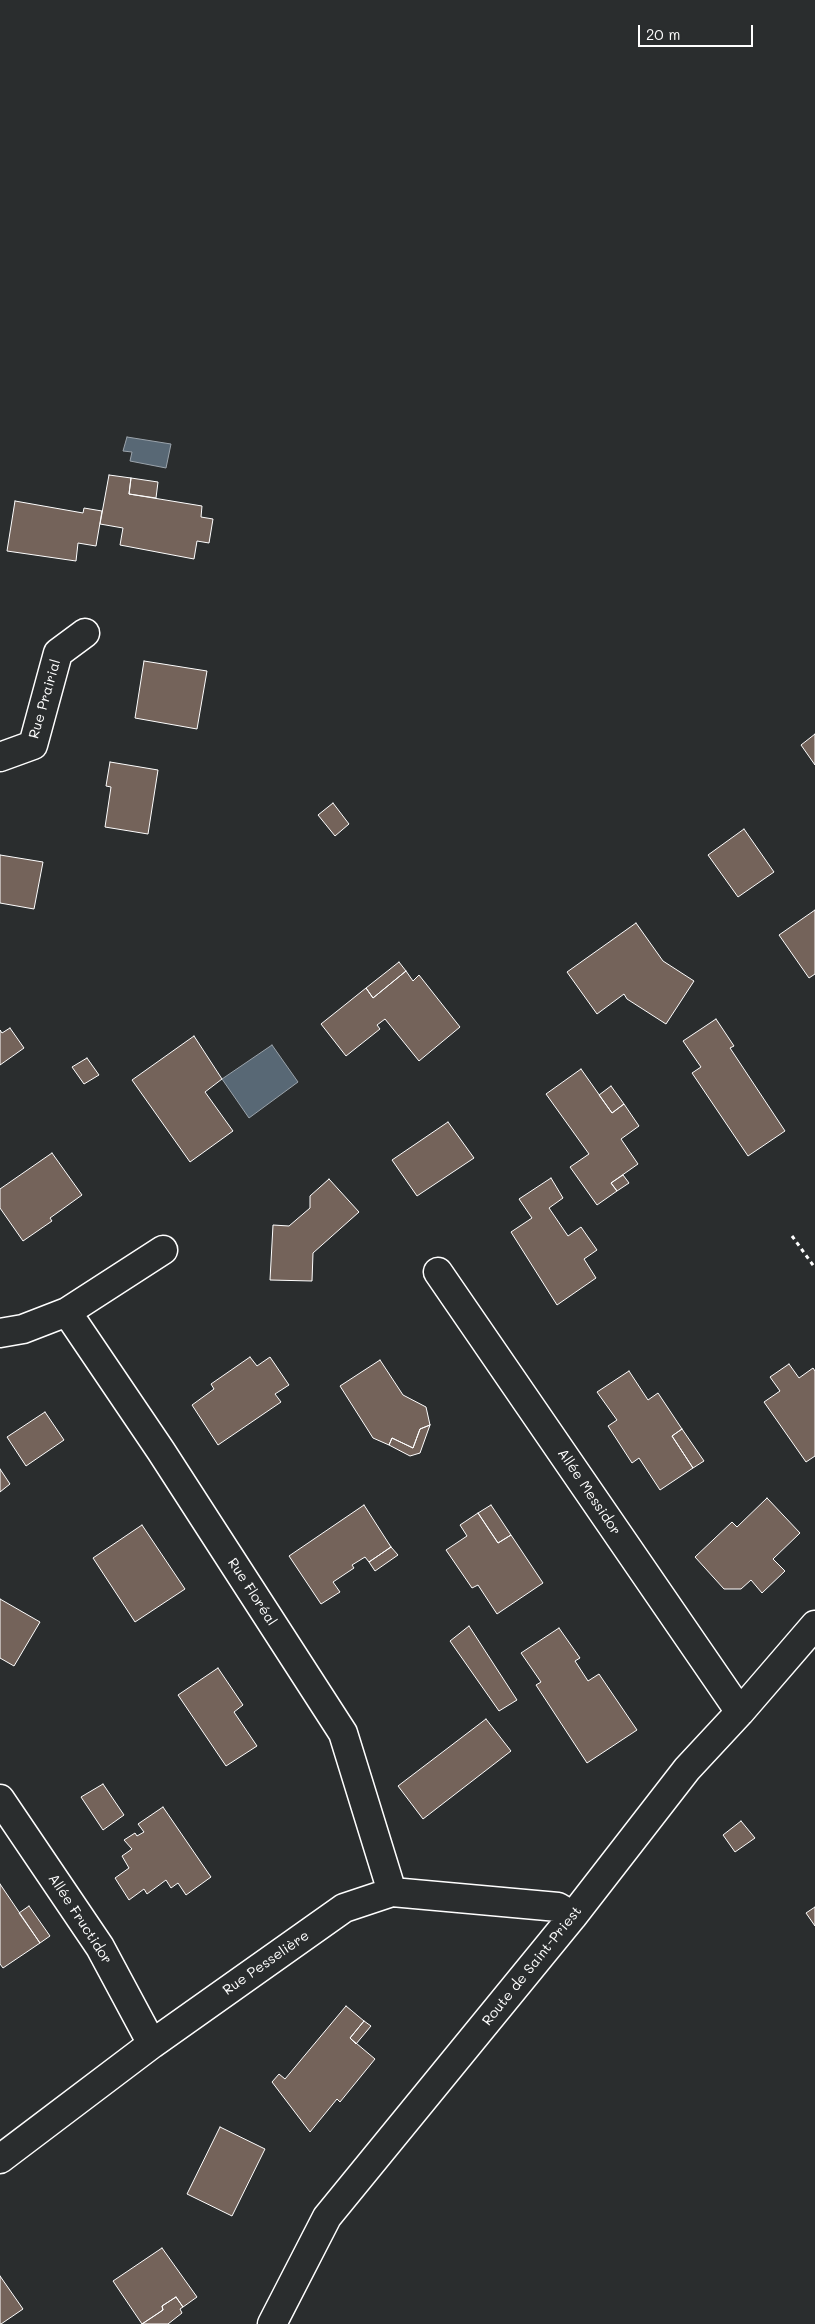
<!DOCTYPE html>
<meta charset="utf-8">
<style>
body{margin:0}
#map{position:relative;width:815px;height:2324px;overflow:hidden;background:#2a2d2e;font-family:Mali,sans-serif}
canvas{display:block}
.scale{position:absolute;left:638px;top:25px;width:115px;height:22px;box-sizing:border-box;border:2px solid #fff;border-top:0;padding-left:6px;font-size:15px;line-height:18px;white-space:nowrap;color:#fff;-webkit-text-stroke:4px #2a2d2e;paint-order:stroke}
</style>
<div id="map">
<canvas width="815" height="2324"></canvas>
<div class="scale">20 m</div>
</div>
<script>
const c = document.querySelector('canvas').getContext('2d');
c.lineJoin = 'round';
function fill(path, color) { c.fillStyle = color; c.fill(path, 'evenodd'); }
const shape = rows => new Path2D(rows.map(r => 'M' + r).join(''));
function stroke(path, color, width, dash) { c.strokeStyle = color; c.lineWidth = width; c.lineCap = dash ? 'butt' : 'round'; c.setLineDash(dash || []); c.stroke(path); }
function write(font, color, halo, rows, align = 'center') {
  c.font = font + ' Mali,sans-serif'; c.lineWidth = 4.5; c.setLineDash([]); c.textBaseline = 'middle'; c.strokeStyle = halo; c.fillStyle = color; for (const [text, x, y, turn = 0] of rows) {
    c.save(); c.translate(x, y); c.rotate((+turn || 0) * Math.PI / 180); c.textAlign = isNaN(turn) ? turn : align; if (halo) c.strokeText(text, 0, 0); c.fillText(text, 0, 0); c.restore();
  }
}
const water = shape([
 [127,437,171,444,166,468,130,461,132,452,123,451,127,437],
 [272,1045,298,1082,249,1118,222,1079,272,1045]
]);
fill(water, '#586875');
stroke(water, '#9ba4ac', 1);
const building = shape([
 [109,475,131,478,129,494,202,506,201,517,213,519,209,543,197,541,194,559,120,545,123,528,100,524,109,475],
 [131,478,158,482,156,498,129,494,131,478],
 [15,501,83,513,84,508,102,511,96,546,78,543,76,561,7,551,15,501],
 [144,661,207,671,197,729,135,718,144,661],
 [815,734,815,765,801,745,815,734],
 [110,762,158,770,148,834,105,827,111,787,106,786,110,762],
 [333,803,349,824,335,836,318,815,333,803],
 [744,829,774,872,738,897,708,855,744,829],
 [0,855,43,862,34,909,0,903,0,855],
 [815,910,815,974,809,978,779,935,815,910],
 [636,923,663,961,694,981,666,1024,627,999,624,994,597,1014,567,972,636,923],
 [399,962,406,971,373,998,366,988,399,962],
 [406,971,413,981,419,975,460,1027,419,1061,385,1019,377,1025,380,1029,346,1056,321,1024,366,988,373,998,406,971],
 [716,1019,734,1046,730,1048,785,1131,748,1156,692,1073,701,1067,683,1041,716,1019],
 [10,1028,24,1048,0,1065,0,1030,2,1033,10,1028],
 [194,1036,222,1079,205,1092,233,1131,190,1162,132,1080,194,1036],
 [87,1058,99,1075,84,1084,72,1067,87,1058],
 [581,1069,612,1113,624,1104,639,1126,621,1139,638,1164,611,1183,617,1191,597,1205,570,1167,589,1154,546,1094,581,1069],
 [611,1086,624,1104,612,1113,599,1095,611,1086],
 [448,1122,474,1158,417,1196,392,1160,448,1122],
 [52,1153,82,1195,50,1218,52,1221,23,1241,0,1208,0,1189,52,1153],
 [623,1175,629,1183,617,1191,611,1183,623,1175],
 [551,1178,563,1198,549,1208,568,1236,581,1227,597,1250,584,1259,596,1278,557,1305,511,1232,532,1218,519,1199,551,1178],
 [329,1179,359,1212,313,1253,312,1281,270,1280,273,1225,289,1226,310,1208,310,1196,329,1179],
 [250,1357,257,1366,270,1357,289,1385,275,1394,281,1402,218,1445,192,1405,214,1389,211,1384,250,1357],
 [380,1360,403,1395,426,1407,430,1425,420,1429,413,1448,392,1438,389,1445,373,1438,340,1386,380,1360],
 [789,1364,799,1378,813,1368,815,1371,815,1456,806,1462,764,1402,780,1391,770,1377,789,1364],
 [629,1371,648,1400,658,1393,682,1429,672,1436,693,1468,660,1490,639,1458,632,1463,608,1426,617,1420,597,1392,629,1371],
 [45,1412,64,1440,26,1466,7,1437,45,1412],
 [430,1425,420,1453,410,1456,389,1445,392,1438,413,1448,420,1429,430,1425],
 [682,1429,704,1461,693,1468,672,1436,682,1429],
 [0,1469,10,1484,0,1492,0,1469],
 [767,1498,800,1533,773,1559,785,1571,762,1593,751,1580,741,1589,724,1589,695,1557,732,1522,737,1527,767,1498],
 [364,1505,391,1547,369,1562,365,1557,352,1565,354,1568,333,1582,340,1592,321,1604,289,1556,364,1505],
 [491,1505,511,1535,498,1543,478,1513,491,1505],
 [478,1513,498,1543,511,1535,543,1583,497,1614,478,1585,472,1588,446,1550,467,1536,460,1525,478,1513],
 [142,1525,185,1589,135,1622,93,1558,142,1525],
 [391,1547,398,1555,375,1571,369,1562,391,1547],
 [0,1599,40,1622,14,1666,0,1658,0,1599],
 [469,1626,517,1700,499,1711,450,1641,469,1626],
 [559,1628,580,1658,575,1661,588,1681,599,1674,637,1730,587,1763,536,1685,541,1682,521,1653,559,1628],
 [218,1668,243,1705,234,1712,257,1746,226,1766,178,1695,218,1668],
 [486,1719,511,1751,423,1819,398,1786,486,1719],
 [103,1784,124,1815,103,1830,81,1797,103,1784],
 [163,1807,211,1877,186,1895,178,1883,171,1888,166,1880,147,1894,144,1889,129,1900,115,1878,129,1868,122,1856,132,1849,124,1840,135,1833,137,1836,144,1832,138,1824,163,1807],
 [741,1821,755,1838,735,1852,723,1835,741,1821],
 [0,1884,40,1943,3,1968,0,1964,0,1884],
 [29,1906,50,1936,40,1943,19,1913,29,1906],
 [815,1907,815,1926,806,1913,815,1907],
 [346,2006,364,2021,350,2038,375,2059,340,2102,337,2099,310,2132,272,2082,279,2074,285,2079,346,2006],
 [364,2021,371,2026,356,2044,350,2038,364,2021],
 [220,2127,265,2149,232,2216,187,2194,220,2127],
 [162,2248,197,2297,183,2307,176,2297,162,2306,163,2310,142,2324,113,2281,162,2248],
 [0,2276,23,2309,1,2324,0,2324,0,2276],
 [176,2297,183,2307,180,2309,182,2313,168,2324,142,2324,163,2310,162,2306,176,2297]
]);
fill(building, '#74635a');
stroke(building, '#fff', 1);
const minor = shape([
 [0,757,33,745,58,653,85,633],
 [163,1250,67,1312,161,1451,343,1733,392,1892],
 [438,1272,740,1712],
 [0,1333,23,1329,67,1312],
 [0,1799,100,1947,152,2044],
 [0,2159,152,2044,344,1908,392,1892,558,1907,573,1916],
 [272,2324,327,2217,573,1916,687,1769,740,1712,815,1625]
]);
stroke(minor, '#fff', 31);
stroke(shape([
 [792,1236,815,1268]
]), '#fff', 3, [4, 4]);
stroke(minor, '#2a2d2e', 28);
write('14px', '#fff', '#2a2d2e', [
 ["Rue Prairial",45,699,-74],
 ["Allée Messidor",589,1492,56],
 ["Rue Floréal",252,1592,57],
 ["Allée Fructidor",80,1919,57],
 ["Rue Pesselière",266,1963,-35],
 ["Route de Saint-Priest",532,1966,-51]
]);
</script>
